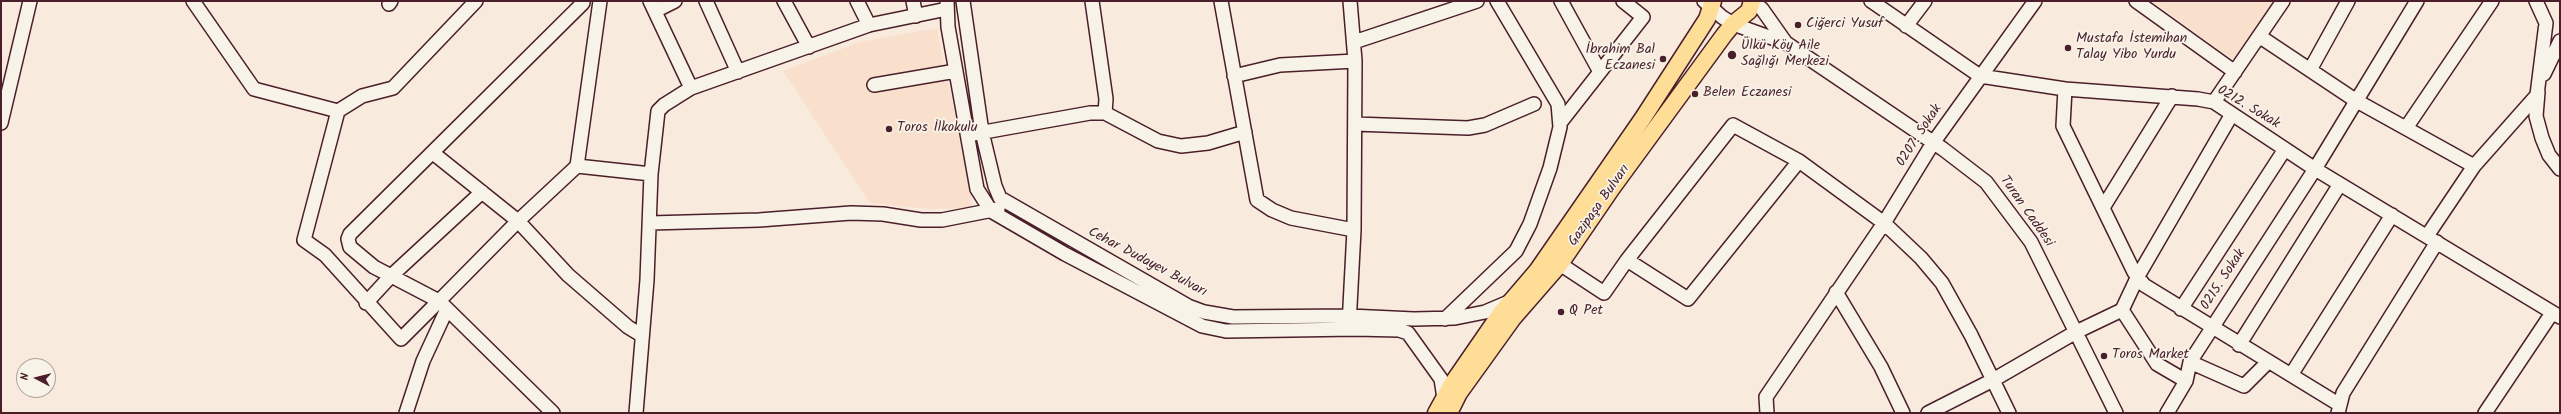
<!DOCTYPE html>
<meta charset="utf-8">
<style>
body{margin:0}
#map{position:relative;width:2561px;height:414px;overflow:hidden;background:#f8eadc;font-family:Kalam,sans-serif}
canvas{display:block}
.frame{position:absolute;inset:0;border:2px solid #4a1f2b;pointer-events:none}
.north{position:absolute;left:16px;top:358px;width:40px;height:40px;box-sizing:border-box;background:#f7f3e8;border:1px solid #b29e9c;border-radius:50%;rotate:277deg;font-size:11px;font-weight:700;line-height:16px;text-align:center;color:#4a1f2b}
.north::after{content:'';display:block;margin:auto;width:14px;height:18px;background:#4a1f2b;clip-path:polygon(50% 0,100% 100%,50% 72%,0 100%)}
</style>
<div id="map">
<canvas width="2561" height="414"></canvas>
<div class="frame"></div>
<div class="north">N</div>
</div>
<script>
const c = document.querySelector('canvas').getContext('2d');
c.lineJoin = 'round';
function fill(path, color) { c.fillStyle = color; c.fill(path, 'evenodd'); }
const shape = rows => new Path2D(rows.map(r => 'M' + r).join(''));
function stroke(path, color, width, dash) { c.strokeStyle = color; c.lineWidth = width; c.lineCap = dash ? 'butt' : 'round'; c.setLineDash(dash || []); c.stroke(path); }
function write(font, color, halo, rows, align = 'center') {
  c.font = font + ' Kalam,sans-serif'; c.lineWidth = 3.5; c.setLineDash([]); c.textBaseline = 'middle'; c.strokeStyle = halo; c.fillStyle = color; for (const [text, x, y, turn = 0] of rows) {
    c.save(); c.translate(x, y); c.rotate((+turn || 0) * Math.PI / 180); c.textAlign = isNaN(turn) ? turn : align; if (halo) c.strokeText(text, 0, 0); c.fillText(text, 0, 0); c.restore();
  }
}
fill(shape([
 [2152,1,2273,1,2236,62],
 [937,28,970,186,972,208,929,209,870,203,783,71,860,42]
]), '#f9e0cd');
const minor = shape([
 [193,1,254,89,338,111,362,96,393,88,476,1],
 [650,1,691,88],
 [706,1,738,72],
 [784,1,809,47],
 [857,1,869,25],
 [913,1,916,16],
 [947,1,948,27,977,189,991,211,1065,254,1202,326,1226,331,1355,329,1399,330,1408,333,1441,379,1444,398],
 [963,1,982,132,995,186,1000,198,1188,306,1204,312,1233,317,1350,316,1414,319,1455,318,1485,312,1511,301],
 [1092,1,1106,99,1105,113],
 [1221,1,1257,200,1272,210,1291,218,1354,230],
 [1561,1,1600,72],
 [1704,1,1722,17,1733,24,1786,43,1943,149,1986,182,2031,242,2116,413],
 [1753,1,1762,9,1786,43],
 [1871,1,1980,76,2065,89,2198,99,2214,102,2315,169,2560,317],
 [2136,1,2235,72],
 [583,3,350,234,348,239,350,247,374,267,439,301,518,221,577,166,651,174],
 [389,4,391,1],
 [655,11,675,1],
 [1906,26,1925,1],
 [2259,36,2355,100,2474,166],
 [1354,42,1477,1],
 [2310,70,2348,1],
 [2544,74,2560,41],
 [1234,76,1280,65,1355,61],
 [874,85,956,71],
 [2065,89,2063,126,2134,272,2144,285,2291,375,2392,215],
 [2538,92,2536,116,2542,138,2549,155,2560,169],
 [2214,102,2283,1],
 [338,111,304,240,325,255,401,339,439,301,553,413],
 [1,123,30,1],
 [1560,123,1643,17,1623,1],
 [1355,124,1468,128,1485,125,1534,104],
 [2406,128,2492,1],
 [973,134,1090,113,1105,113,1158,141,1181,146,1208,143,1245,132],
 [433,153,518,221,568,275,628,327,641,335],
 [577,166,600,1],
 [2104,206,2172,96],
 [650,223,759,220,851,213,883,214,921,220,942,220,998,209],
 [2427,236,2474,166,2537,95,2546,23,2536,1],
 [1627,260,1688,299,1799,161],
 [1560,264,1604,293,1627,260,1733,125,1799,161,1884,223,1921,258,1942,283,1971,335,2009,413],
 [1836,292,1881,367,1903,413],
 [366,303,390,277,482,192],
 [2181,309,2285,149],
 [2122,310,2157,364,2186,381],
 [1445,319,1516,251,1530,224,1550,168,1560,127,1558,104,1497,1],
 [1349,325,1354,230,1355,61,1350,1],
 [2239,345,2340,184],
 [2190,362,2244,386,2268,362],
 [2291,375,2340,405],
 [406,413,423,361,447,309],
 [636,413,647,280,651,174,658,111,664,105,691,88,869,25,947,9],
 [1767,413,1766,397,1884,223,1933,143,2035,1],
 [1928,413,1993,380,2076,332,2122,310,2138,276,2232,114],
 [2167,413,2186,381,2190,362,2315,169,2417,1],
 [2338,413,2343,393,2437,242],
 [2485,413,2552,313]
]);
const major = shape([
 [1436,413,1452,384,1501,313,1537,271,1643,118,1707,19,1713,1],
 [1449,413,1459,393,1513,318,1560,264,1612,188,1724,35,1733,24,1749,11,1752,1]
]);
stroke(minor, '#4a1f2b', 16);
stroke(major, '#4a1f2b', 19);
stroke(minor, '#f7f3e8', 13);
stroke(major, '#fedd96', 16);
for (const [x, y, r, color] of [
 [1798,25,4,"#4a1f2b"],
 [2068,48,4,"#4a1f2b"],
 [1732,55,5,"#4a1f2b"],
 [1663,59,4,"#4a1f2b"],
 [1695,94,4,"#4a1f2b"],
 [889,129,4,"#4a1f2b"],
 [1561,312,4,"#4a1f2b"],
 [2104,356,4,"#4a1f2b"]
]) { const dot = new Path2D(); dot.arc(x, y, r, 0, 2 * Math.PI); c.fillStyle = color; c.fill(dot); stroke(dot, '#f7f3e8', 1.5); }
write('14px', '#4a1f2b', '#f7f3e8', [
 ["Ciğerci Yusuf",1806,25],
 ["Mustafa İstemihan",2076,40],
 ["Talay Yibo Yurdu",2076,56],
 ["Ülkü Köy Aile",1741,47],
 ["Sağlığı Merkezi",1741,63],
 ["İbrahim Bal",1655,51,"right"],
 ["Eczanesi",1655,67,"right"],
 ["Belen Eczanesi",1703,94],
 ["Toros İlkokulu",897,129],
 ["Q Pet",1569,312],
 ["Toros Market",2112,356]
], 'left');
write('14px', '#4a1f2b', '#f7f3e8', [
 ["0212. Sokak",2248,108,31],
 ["0207. Sokak",1920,136,-57],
 ["Gazipaşa Bulvarı",1600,206,-55],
 ["Turan Caddesi",2026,212,55],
 ["Cehar Dudayev Bulvarı",1147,263,28],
 ["0215. Sokak",2224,280,-57]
]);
</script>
